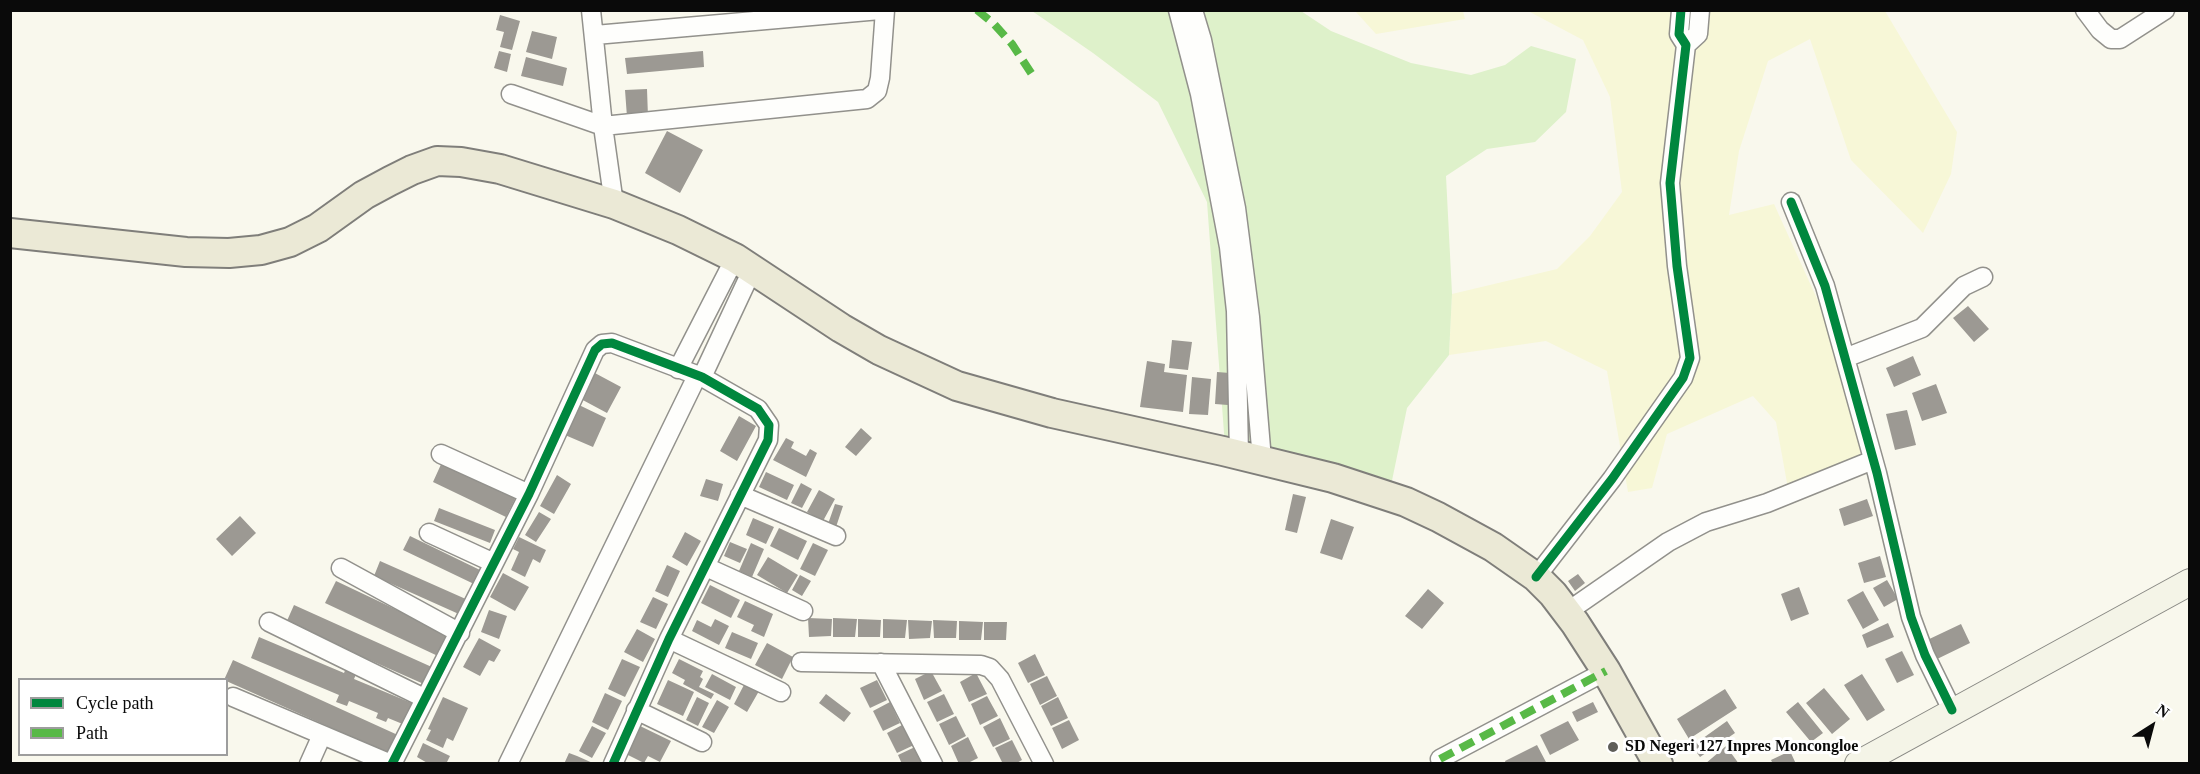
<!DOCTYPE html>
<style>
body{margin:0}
#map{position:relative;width:2200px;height:774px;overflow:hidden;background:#f9f8ed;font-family:"Times New Roman",serif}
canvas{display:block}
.frame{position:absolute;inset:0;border:12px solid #0a0a0a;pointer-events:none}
.legend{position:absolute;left:18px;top:678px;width:210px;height:78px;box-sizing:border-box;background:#fff;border:2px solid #9d9d9d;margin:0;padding:8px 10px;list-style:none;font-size:18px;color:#0a0a0a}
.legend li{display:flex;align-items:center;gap:12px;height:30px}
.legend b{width:30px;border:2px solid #9d9d9d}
.north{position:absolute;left:2122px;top:696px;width:60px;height:60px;-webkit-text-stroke:4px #fff;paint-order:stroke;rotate:36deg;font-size:16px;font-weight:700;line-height:24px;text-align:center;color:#0a0a0a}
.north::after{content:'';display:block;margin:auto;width:21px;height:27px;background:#0a0a0a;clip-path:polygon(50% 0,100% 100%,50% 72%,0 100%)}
</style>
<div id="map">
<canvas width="2200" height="774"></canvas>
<div class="frame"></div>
<ul class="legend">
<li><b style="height:8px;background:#00873e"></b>Cycle path</li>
<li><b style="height:8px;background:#58b947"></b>Path</li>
</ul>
<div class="north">N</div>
</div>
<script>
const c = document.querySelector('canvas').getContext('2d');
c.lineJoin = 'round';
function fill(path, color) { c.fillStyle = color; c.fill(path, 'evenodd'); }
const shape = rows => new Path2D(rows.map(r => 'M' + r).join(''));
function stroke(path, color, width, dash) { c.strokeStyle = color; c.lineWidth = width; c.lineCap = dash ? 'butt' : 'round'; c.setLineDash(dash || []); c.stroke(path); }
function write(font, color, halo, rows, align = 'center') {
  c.font = font + ' "Times New Roman",serif'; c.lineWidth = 6; c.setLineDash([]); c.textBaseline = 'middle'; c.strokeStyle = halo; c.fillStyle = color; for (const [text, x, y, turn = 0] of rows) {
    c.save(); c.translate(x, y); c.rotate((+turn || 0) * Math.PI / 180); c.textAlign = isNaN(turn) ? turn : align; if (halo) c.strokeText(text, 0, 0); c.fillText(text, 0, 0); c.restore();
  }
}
fill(shape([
 [1355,11,1463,11,1465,19,1376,34],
 [1528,11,1885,11,1957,132,1951,174,1923,233,1851,160,1810,39,1768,61,1739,151,1729,215,1774,204,1818,301,1849,390,1863,466,1789,494,1776,422,1753,396,1667,434,1652,488,1628,492,1607,371,1546,341,1449,355,1452,294,1557,269,1590,236,1622,192,1610,97,1583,40]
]), '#f7f7d7');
fill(shape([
 [1032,11,1301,11,1331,31,1411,63,1471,75,1505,65,1531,46,1576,59,1566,112,1535,142,1487,149,1446,176,1452,294,1449,355,1407,408,1389,495,1226,460,1207,202,1158,102,1093,53]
]), '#def1ca');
fill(shape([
 [500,15,520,21,512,50,500,47,504,32,496,30],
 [532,31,557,37,552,59,526,52],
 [499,51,511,54,507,72,494,68],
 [703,51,704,67,627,74,625,58],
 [526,57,567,68,563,86,521,76],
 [647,89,648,117,627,117,625,90],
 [667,131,703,150,680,193,645,173],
 [1968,306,1989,329,1974,342,1953,318],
 [1172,340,1192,342,1188,370,1169,368],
 [1913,356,1921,375,1894,387,1886,368],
 [1147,361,1165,364,1164,372,1187,375,1183,412,1140,407],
 [593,372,621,387,607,413,579,398],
 [1217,372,1230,373,1228,405,1215,404],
 [1192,377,1211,379,1208,415,1189,414],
 [1936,384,1947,413,1922,421,1912,393],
 [579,405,606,418,593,447,565,435],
 [1907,410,1916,445,1895,450,1886,414],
 [739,416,756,426,737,461,720,451],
 [861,428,872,438,856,456,845,447],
 [786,438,794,442,791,448,806,456,810,449,817,453,806,477,773,460],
 [443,460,517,495,506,517,433,482],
 [766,472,794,485,787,500,759,487],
 [557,475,571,484,554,514,540,506],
 [706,479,723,484,718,501,700,496],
 [801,483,812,489,802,508,791,503],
 [819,490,835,499,823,521,807,512],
 [1293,494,1306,497,1297,533,1285,530],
 [1867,499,1873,516,1844,526,1839,509],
 [835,504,843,506,836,527,828,524],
 [439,508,495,530,490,543,434,521],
 [539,512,551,519,536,542,525,535],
 [240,516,256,533,232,556,216,539],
 [753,518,774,527,766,544,746,535],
 [1331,519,1354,527,1342,560,1320,553],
 [779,528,807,541,798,560,770,546],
 [685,532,701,541,687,566,672,557],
 [410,536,480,570,474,584,403,550],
 [519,537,546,550,540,563,533,559,525,577,511,570,519,552,513,549],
 [730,542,747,549,740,563,724,556],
 [751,543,764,549,752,577,739,571],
 [813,543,828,550,815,576,800,569],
 [1880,556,1886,577,1864,583,1858,563],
 [768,557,798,575,787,593,757,575],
 [380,561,468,600,461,615,374,576],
 [667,565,680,571,668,597,655,591],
 [503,573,529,587,515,611,490,597],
 [1578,574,1585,583,1575,591,1568,581],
 [800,575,811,581,802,596,792,590],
 [1887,580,1898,599,1884,607,1873,588],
 [336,581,450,635,440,657,325,603],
 [710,585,740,600,731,618,701,603],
 [1799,587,1809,614,1791,621,1781,594],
 [1428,589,1444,603,1422,629,1405,616],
 [1863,591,1879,620,1863,629,1847,600],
 [653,597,668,604,656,629,640,622],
 [745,601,773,614,764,637,751,631,754,625,737,617],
 [294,605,434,668,426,685,286,623],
 [489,610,507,616,499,639,481,632],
 [808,618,832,619,831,636,809,637],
 [833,618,857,619,855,637,833,637],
 [715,619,729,626,719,645,692,631,697,620,711,627],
 [858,619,881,620,880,637,858,637],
 [883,619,907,620,905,638,883,638],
 [908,620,932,621,930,638,909,639],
 [933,620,957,621,956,638,934,638],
 [959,621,983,622,981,640,959,640],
 [984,622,1007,622,1006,640,984,640],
 [1888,623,1894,637,1867,648,1862,635],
 [1961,624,1970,643,1933,661,1923,642],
 [637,629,655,639,643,662,624,652],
 [732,632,758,643,751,659,725,648],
 [259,637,344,673,346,668,357,672,354,679,414,704,405,725,388,718,386,722,376,718,378,713,349,701,347,706,336,702,339,695,251,658],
 [479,638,501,650,494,662,489,660,480,676,463,667],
 [767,643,793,657,782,679,755,665],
 [1902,651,1914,675,1897,683,1885,659],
 [1035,654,1045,675,1028,683,1018,663],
 [622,659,640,667,625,697,608,689],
 [679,659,703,671,700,677,703,679,699,687,714,694,711,699,683,684,685,680,672,673],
 [233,660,400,736,392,755,224,680],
 [931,671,942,691,924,700,915,679],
 [976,673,987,694,969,702,960,682],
 [712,674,736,687,730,700,705,687],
 [1862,674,1885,710,1867,721,1844,685],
 [1047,676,1057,696,1040,705,1030,684],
 [668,680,694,692,683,716,657,704],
 [877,680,887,700,870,708,860,688],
 [745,683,759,691,747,712,734,704],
 [1824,688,1850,719,1832,734,1806,703],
 [1725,689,1737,708,1689,739,1677,719],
 [605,693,622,701,608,730,592,722],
 [826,694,851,713,844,722,819,703],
 [944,694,954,714,937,722,927,702],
 [987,696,998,716,980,725,971,704],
 [443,697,468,708,453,741,447,738,443,748,426,740,431,730,428,729],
 [697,697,709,703,698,726,686,720],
 [1058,697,1068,718,1051,726,1041,706],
 [717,700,729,707,714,733,702,727],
 [890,702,900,723,883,731,873,711],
 [1593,702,1598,712,1577,722,1572,712],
 [1798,702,1823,733,1811,742,1786,712],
 [956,716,966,736,949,745,939,724],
 [1000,718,1010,739,993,747,983,727],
 [1069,720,1079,740,1062,749,1052,728],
 [1568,721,1579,740,1550,755,1540,735],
 [1727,721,1735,733,1700,757,1692,746],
 [904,724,914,745,897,753,887,733],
 [638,725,671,741,660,762,648,756,644,763,624,753],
 [592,726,606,733,592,758,579,751],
 [968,737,978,758,966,764,959,764,951,746],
 [1012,740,1022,760,1015,764,1003,764,995,748],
 [423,743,450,756,446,764,429,764,417,757],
 [1537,745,1547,764,1506,764,1505,761],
 [1726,746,1739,764,1705,764],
 [915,747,924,764,902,764,898,755],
 [1790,751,1796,764,1773,764,1771,760],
 [569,753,577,756,595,764,564,764]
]), '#9c9993');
const street = shape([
 [591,10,603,126,614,204],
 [1178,10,1200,94,1229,247,1236,311,1239,455],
 [1193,10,1202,40,1236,208,1250,317,1262,460],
 [2085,10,2100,30,2111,39,2120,39,2165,10],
 [595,35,880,10],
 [1686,45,1698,34,1700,10],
 [511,94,603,126,867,99,877,91,880,78,885,10],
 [1791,202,1825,286,1877,473,1911,617,1925,655,1952,710],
 [1845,358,1922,328,1964,286,1983,277],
 [678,369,735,258],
 [702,377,753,268],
 [441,454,529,494],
 [740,495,836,536],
 [429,533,494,563],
 [706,567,803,611],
 [341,568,460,633],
 [1536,577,1612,479,1683,378,1690,358,1677,266,1670,183,1686,45,1679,34,1681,10],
 [1567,612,1668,542,1706,522,1767,503,1873,460],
 [269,622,424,698],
 [669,639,781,692],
 [801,662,981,665,990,668,1000,679,1044,764],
 [881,663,933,764],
 [233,697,391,764],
 [636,710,702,742],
 [1440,759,1606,671],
 [309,764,322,735],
 [392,764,529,494,595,350,602,344,612,343,702,377,758,409,769,425,768,440,669,639,613,764],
 [508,764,697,376]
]);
const secondary = shape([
 [1858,764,2190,582]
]);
const primary = shape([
 [10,233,186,252,229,253,261,250,290,242,318,228,364,195,390,181,412,170,437,161,461,162,500,169,614,204,678,230,735,258,841,328,879,350,957,386,1052,413,1223,451,1333,478,1406,502,1438,517,1493,547,1536,577,1553,594,1575,623,1606,671,1658,764]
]);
stroke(street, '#92918c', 21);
stroke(secondary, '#888883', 28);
stroke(primary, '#7f7e7a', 32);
stroke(street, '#fefefc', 18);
stroke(secondary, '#f4f4e7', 26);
stroke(primary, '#ebe9d6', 28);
stroke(shape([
 [977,10,994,24,1012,44,1035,79],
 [1440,759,1606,671]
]), '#58b947', 8, [15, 8]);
stroke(shape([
 [1791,202,1825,286,1877,473,1911,617,1925,655,1952,710],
 [1536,577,1612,479,1683,378,1690,358,1677,266,1670,183,1686,45,1679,34,1681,10],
 [392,764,529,494,595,350,602,344,612,343,702,377,758,409,769,425,768,440,669,639,613,764]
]), '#00873e', 9);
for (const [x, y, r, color] of [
 [1613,747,6,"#5e5d59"]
]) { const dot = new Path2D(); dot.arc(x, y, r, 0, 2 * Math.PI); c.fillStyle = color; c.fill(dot); stroke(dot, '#fff', 2); }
write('bold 16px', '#0a0a0a', '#fff', [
 ["SD Negeri 127 Inpres Moncongloe",1625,747]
], 'left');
</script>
